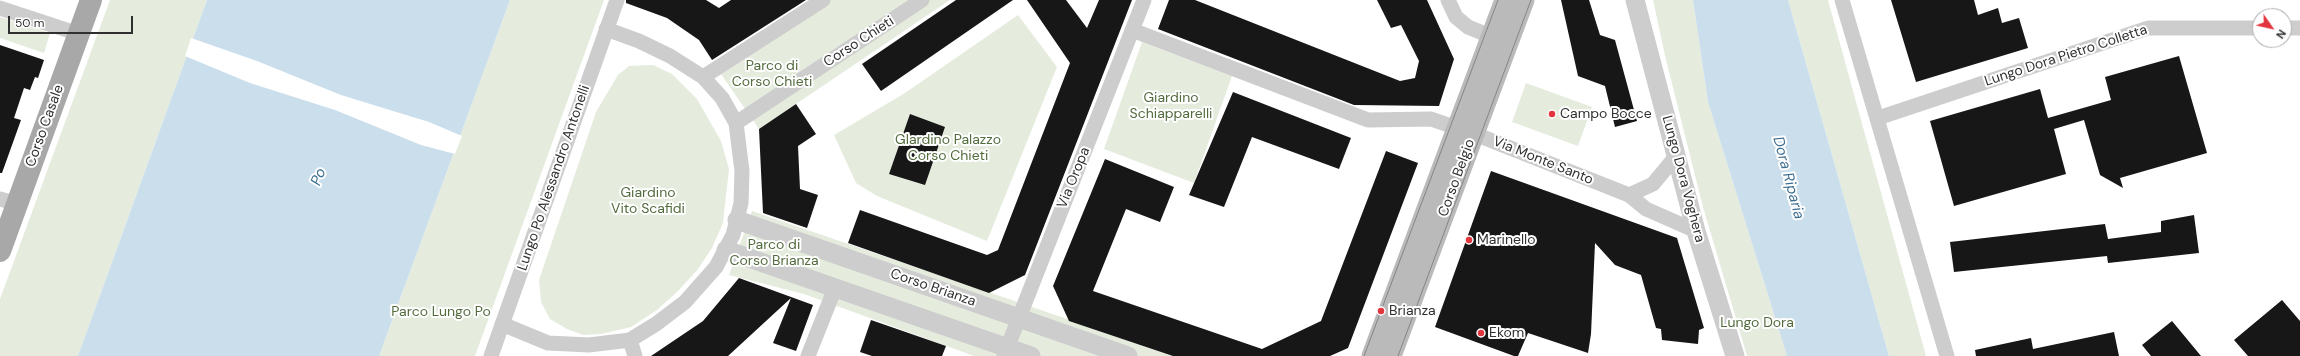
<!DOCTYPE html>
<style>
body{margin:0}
#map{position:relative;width:2300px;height:356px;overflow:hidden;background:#fff;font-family:"DM Sans",sans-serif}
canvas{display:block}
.north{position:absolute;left:2252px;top:8px;width:40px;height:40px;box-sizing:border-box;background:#fff;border:1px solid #acacac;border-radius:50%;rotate:124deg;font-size:11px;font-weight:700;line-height:16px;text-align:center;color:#303030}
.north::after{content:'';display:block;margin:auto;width:14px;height:18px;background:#e3353e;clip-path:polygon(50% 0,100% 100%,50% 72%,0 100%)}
.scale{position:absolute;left:8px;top:16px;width:125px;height:18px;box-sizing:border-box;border:2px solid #303030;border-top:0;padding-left:5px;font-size:12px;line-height:14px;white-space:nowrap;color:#303030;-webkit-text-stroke:3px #fff;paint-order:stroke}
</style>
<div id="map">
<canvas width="2300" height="356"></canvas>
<div class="north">N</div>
<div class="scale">50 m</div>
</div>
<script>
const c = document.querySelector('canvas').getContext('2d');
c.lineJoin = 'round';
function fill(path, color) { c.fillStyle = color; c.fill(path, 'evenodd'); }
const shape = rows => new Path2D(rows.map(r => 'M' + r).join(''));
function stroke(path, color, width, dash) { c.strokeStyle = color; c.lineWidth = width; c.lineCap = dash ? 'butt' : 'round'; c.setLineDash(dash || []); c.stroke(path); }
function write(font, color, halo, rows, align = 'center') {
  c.font = font + ' "DM Sans",sans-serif'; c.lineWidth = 4; c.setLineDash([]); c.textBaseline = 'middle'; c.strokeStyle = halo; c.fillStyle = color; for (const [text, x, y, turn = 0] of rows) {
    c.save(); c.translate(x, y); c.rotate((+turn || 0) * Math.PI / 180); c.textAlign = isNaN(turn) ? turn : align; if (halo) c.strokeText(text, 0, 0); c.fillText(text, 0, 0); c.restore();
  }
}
fill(shape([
 [110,0,207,0,78,356,0,356,0,299],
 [510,0,604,0,475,356,379,356],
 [816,0,950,0,759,129,714,64],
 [1653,0,1693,0,1708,102,1787,356,1747,356,1703,207,1666,60],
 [1788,0,1828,0,1926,356,1889,356],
 [1018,15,1057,67,987,241,877,196,856,183,834,135,905,93],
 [0,17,50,33,44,53,0,38],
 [1142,42,1232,76,1194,183,1104,149],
 [653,65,672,74,697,99,721,141,729,169,723,223,712,248,698,269,678,291,657,310,631,327,601,334,583,335,567,329,550,319,541,302,539,280,596,112,618,75,629,66],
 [1526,83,1592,107,1578,146,1512,122],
 [752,211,898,261,1175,356,974,356,804,294,729,275]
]), '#e5ecde');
fill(shape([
 [207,0,510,0,379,356,78,356],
 [1693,0,1788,0,1889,356,1787,356,1708,102]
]), '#cadeec');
fill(shape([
 [191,38,257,61,341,95,429,122,462,136,455,154,421,145,335,110,250,83,185,56]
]), '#fff');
fill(shape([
 [626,0,706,0,719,8,731,0,806,0,712,60,699,40,667,18,626,3],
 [956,0,1013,0,881,91,862,64],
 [1027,0,1066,0,1087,28,1099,0,1132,0,1025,275,989,293,848,243,860,210,987,255,998,250,1070,63],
 [1169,0,1195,0,1400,81,1415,78,1419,61,1401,25,1391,28,1377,0,1427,0,1454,59,1439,106,1354,105,1158,29],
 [1561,0,1589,0,1600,35,1615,40,1637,121,1615,127,1605,86,1578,76],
 [1891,0,1974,0,1978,15,1998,8,2002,23,2019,18,2028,48,1916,82],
 [0,45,44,60,38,78,35,77,30,90,24,88,14,118,21,120,2,173,0,173],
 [2179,56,2207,153,2120,178,2123,188,2100,175,2084,120,2054,129,2066,174,1954,206,1930,121,2040,89,2048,118,2111,100,2105,77],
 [1233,92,1351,138,1339,169,1252,137,1224,207,1189,195],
 [796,104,816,134,798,146,800,189,818,195,807,228,763,213,759,129],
 [910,114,945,127,925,185,889,174],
 [1386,151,1418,163,1348,348,1330,356,1173,356,1069,321,1053,286,1105,159,1174,187,1160,222,1126,209,1093,291,1262,349,1321,321],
 [1491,171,1677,238,1704,328,1699,330,1698,344,1662,340,1661,329,1656,328,1641,275,1615,265,1595,243,1591,334,1588,353,1528,333,1518,356,1514,356,1435,327],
 [2194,215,2199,253,2108,263,2107,256,1954,272,1950,242,2105,224,2108,239,2161,232,2161,221],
 [739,278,813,305,796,351,773,343,791,298,728,356,651,356,703,321],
 [2282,300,2300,321,2300,356,2248,356,2234,340],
 [871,320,946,346,942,356,872,356,860,352],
 [2172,321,2201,356,2151,356,2142,345],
 [2114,332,2119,356,1976,356,1975,350,2031,338,2033,349]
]), '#171717');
stroke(shape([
 [1448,0,1456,17,1468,27,1500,40],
 [1842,0,1947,356],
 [0,8,79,34],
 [2284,28,2300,28],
 [1132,30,1368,120,1431,119,1480,136,1629,195,1646,209,1696,231],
 [703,77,823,0],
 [1878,118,2148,28,2260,28],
 [736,123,922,0],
 [1629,195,1653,184,1677,155],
 [0,199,17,204],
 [502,324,548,343,589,345,630,340,656,324,685,302,716,267,733,235,741,203,742,171,736,123,722,98,703,77,670,56,639,41,606,29],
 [630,340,635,356],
 [491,356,617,0],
 [808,356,835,288],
 [1004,356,1144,0]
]), '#cdcdcd', 15);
stroke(shape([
 [1635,0,1696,231,1735,356],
 [737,220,1128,356],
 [726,250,1031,356]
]), '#cdcdcd', 19);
stroke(shape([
 [1372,356,1505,0],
 [1391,356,1524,0]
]), '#bababa', 21);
stroke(shape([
 [0,251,91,0]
]), '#a8a8a8', 22);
stroke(shape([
 [1364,356,1498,0],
 [1398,356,1531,0]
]), '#858585', 1);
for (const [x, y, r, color] of [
 [1552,114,4,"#e3353e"],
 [1469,240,4,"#e3353e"],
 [1381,311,4,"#e3353e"],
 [1481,333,4,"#e3353e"]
]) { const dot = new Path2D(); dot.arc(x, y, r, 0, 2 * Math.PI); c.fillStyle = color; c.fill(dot); stroke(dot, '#fff', 1.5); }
write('14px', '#303030', '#fff', [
 ["Corso Chieti",859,42,-33],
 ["Lungo Dora Pietro Colletta",2066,56,-18],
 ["Corso Casale",45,126,-70],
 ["Via Monte Santo",1543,161,22],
 ["Lungo Po Alessandro Antonelli",554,178,-71],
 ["Via Oropa",1074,178,-68],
 ["Corso Belgio",1457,178,-70],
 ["Lungo Dora Voghera",1683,179,75],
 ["Corso Brianza",933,288,19]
]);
write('14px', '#526b3d', '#fff', [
 ["Parco di",772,66],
 ["Corso Chieti",772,82],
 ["Giardino",1171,98],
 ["Schiapparelli",1171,114],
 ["GIardino Palazzo",948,140],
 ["Corso Chieti",948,156],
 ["Giardino",648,193],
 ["Vito Scafidi",648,209],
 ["Parco di",774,245],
 ["Corso Brianza",774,261],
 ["Parco Lungo Po",441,312],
 ["Lungo Dora",1757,323]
]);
write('14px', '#303030', '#fff', [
 ["Campo Bocce",1560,114],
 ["Marinello",1477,240],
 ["Brianza",1389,311],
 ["Ekom",1489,333]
], 'left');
write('italic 15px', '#3e6f91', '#fff', [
 ["Po",319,177,-68],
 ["Dora Riparia",1788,178,75]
]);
</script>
